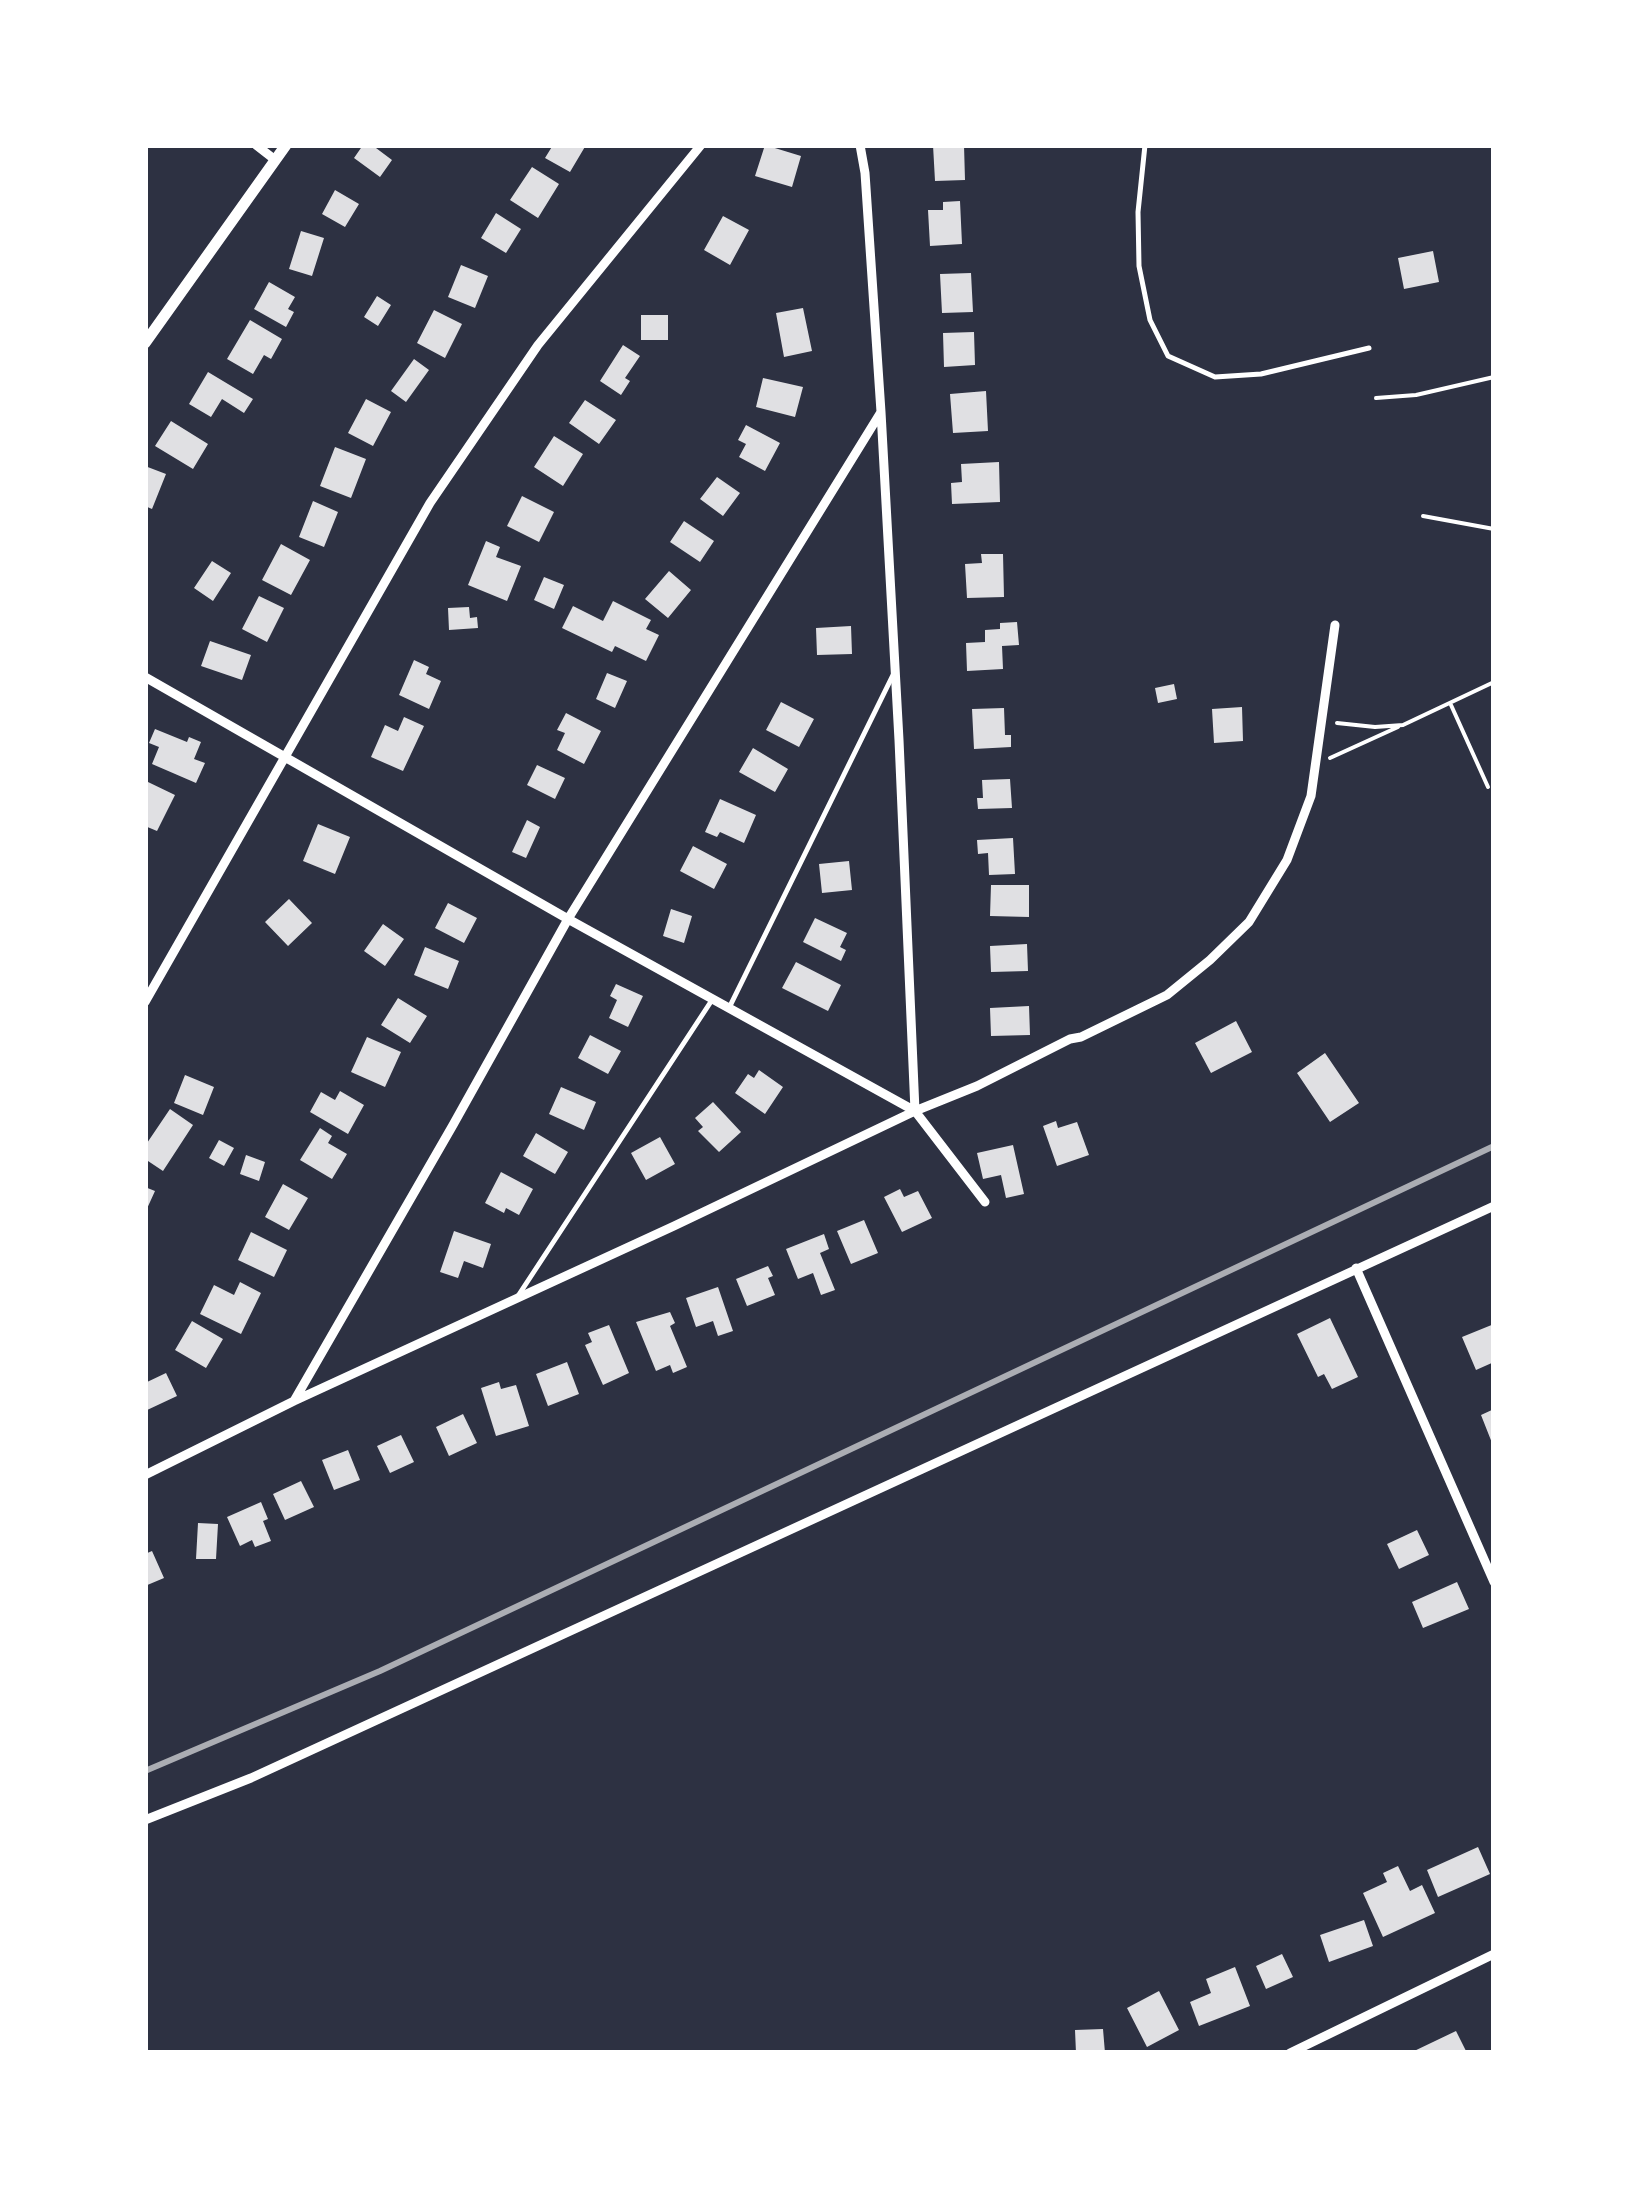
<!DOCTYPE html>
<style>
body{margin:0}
#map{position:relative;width:1639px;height:2198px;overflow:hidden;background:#2d3142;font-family:"Playfair Display",serif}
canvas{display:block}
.frame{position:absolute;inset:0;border:148px solid #fff;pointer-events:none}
</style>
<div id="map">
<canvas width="1639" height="2198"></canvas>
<div class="frame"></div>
</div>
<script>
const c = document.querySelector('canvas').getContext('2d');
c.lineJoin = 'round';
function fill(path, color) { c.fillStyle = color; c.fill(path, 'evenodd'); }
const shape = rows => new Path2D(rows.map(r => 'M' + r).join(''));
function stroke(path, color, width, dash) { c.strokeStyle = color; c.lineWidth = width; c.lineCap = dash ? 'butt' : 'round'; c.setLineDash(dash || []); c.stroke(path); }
fill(shape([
 [363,145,372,145,392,160,380,177,354,158],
 [553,145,586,145,570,172,545,158],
 [765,145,801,156,792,187,755,176],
 [933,145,964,145,965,180,935,181],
 [532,167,559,184,538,218,510,200],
 [335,190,359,204,345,227,322,214],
 [960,201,962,244,930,246,928,210,943,210,943,202],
 [496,213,521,229,506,253,481,238],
 [723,216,749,230,730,265,704,250],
 [301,231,324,238,312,276,289,269],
 [1433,251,1439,282,1404,289,1398,258],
 [461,265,488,276,475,308,448,297],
 [971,273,973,312,942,313,940,274],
 [269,282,295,297,288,309,294,312,286,327,254,309],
 [377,296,391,305,378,326,364,317],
 [803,308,812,351,784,357,776,313],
 [434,310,462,324,445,358,417,343],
 [641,315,668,315,668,340,641,340],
 [250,320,282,339,271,359,264,355,253,374,227,359],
 [974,332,975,365,944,367,943,333],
 [623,345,640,356,625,378,630,381,621,395,600,381],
 [414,359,429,370,406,402,391,391],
 [208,372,253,399,244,413,222,399,211,417,189,404],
 [763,378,803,387,795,417,756,407],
 [986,391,988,431,953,433,950,394],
 [366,399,391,412,373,446,348,433],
 [585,400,616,420,599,444,569,423],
 [171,421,208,444,193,469,155,446],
 [746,425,780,443,765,471,739,457,746,444,738,440],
 [554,436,583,454,563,486,534,467],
 [335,447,366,459,351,498,320,486],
 [999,462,1000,502,952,504,951,483,962,482,961,464],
 [145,466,166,474,152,509,145,506],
 [717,477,740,493,723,516,700,499],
 [522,496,554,512,539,542,507,526],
 [313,501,338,512,324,547,299,537],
 [684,521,714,541,700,562,670,542],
 [486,541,500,547,496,557,521,566,507,601,468,585],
 [281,544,310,560,291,595,262,580],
 [981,554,1003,554,1004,597,967,598,965,564,982,563],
 [212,561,231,573,213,601,194,588],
 [669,571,691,590,668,618,645,599],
 [544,577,564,585,554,609,534,600],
 [259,596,284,608,267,642,242,629],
 [613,601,651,620,646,629,659,635,646,661,615,646,612,652,562,628,573,606,603,621],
 [469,607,470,618,477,617,478,628,449,630,448,608],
 [1017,622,1019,645,1002,646,1003,669,967,671,966,643,985,642,985,630,1000,629,1000,623],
 [851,626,852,654,817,655,816,628],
 [210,641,251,655,242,680,201,666],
 [414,660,429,667,426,674,441,681,429,709,399,695],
 [607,673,627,681,615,708,596,699],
 [1174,684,1177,699,1158,703,1155,688],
 [781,702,814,719,799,747,766,730],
 [1242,707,1243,741,1214,743,1212,709],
 [1004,708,1005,735,1011,735,1011,747,974,749,972,709],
 [566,713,601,731,584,764,557,750,565,733,557,730],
 [404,717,424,726,403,771,371,757,385,725,398,731],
 [155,729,187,742,189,737,201,742,194,759,205,763,196,783,152,764,159,747,149,743],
 [753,748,788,769,775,792,739,772],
 [537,765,565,778,555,799,527,785],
 [1010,779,1012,808,978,809,977,798,983,798,982,780],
 [148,782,175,795,157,831,145,826,145,789],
 [720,799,756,815,744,843,720,832,717,837,705,832],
 [527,820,540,827,526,858,512,852],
 [318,824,350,837,335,874,303,861],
 [1013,838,1015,874,989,875,988,853,978,854,977,840],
 [693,846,727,864,714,889,680,871],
 [849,861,852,890,822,893,819,864],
 [991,885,1029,885,1029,917,990,916],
 [289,899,312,923,288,946,265,922],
 [448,903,477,918,464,943,435,928],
 [671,909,692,916,684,943,663,936],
 [815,918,847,933,840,947,846,950,841,961,803,942],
 [383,924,404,939,385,966,364,951],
 [1027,944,1028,971,991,972,990,946],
 [425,947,459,961,448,989,414,975],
 [796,962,841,985,828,1011,782,988],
 [616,984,643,996,628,1027,609,1018,617,1000,610,996],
 [398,998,427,1016,410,1043,381,1025],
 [1029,1006,1030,1035,991,1036,990,1008],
 [1236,1021,1252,1052,1211,1073,1195,1043],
 [590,1035,621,1051,608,1074,578,1058],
 [367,1037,401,1052,385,1087,351,1072],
 [1325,1053,1359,1103,1330,1122,1297,1073],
 [759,1070,783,1087,765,1114,735,1093,748,1074,754,1078],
 [185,1075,214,1087,203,1115,174,1103],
 [561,1087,596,1102,584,1130,549,1114],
 [340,1091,364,1105,348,1134,310,1112,321,1092,335,1100],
 [713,1102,741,1132,719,1152,698,1131,703,1127,695,1118],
 [170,1109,193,1125,163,1171,145,1159,145,1146],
 [1056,1121,1058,1128,1077,1122,1089,1155,1057,1166,1043,1126],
 [320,1128,332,1136,328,1143,347,1154,332,1179,300,1160],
 [536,1133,568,1152,555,1174,523,1156],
 [660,1137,675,1164,646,1180,631,1153],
 [219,1140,234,1148,224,1166,209,1158],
 [1013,1145,1024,1194,1006,1198,1001,1175,983,1179,977,1153],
 [246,1155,265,1162,259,1181,240,1174],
 [501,1172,533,1189,519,1215,506,1208,504,1213,485,1203],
 [283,1184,308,1198,289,1230,265,1217],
 [145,1187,155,1191,145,1213],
 [900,1189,904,1197,918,1191,932,1218,902,1232,884,1197],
 [864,1220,878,1253,851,1264,837,1231],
 [454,1231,491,1244,483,1268,464,1261,458,1278,440,1272],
 [251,1232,287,1250,274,1277,238,1260],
 [824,1234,829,1249,820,1253,835,1290,821,1295,813,1273,798,1279,786,1249],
 [768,1266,773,1276,768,1278,775,1295,747,1306,736,1279],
 [240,1282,261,1293,241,1334,200,1314,214,1285,234,1295],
 [718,1287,733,1331,718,1336,713,1321,696,1327,686,1298],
 [670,1312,675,1323,670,1326,687,1367,673,1373,670,1365,656,1371,636,1322],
 [1330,1318,1358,1377,1332,1389,1324,1374,1318,1377,1297,1334],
 [192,1321,223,1339,206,1368,175,1350],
 [1494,1324,1494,1362,1476,1370,1462,1337],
 [609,1325,629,1373,603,1385,585,1345,592,1342,588,1333],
 [567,1362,579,1394,548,1406,536,1374],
 [166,1373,177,1396,145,1411,145,1383],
 [499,1382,501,1389,516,1385,529,1426,496,1436,481,1388],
 [1494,1409,1494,1448,1481,1415],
 [463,1414,477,1443,449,1456,436,1427],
 [401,1435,414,1462,390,1473,377,1446],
 [348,1450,360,1480,334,1490,322,1460],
 [301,1481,314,1507,285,1520,273,1494],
 [261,1502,268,1519,263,1521,271,1541,255,1547,252,1540,240,1546,227,1517],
 [198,1523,218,1524,216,1559,196,1559],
 [1417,1530,1429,1555,1399,1569,1387,1544],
 [152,1551,164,1578,145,1586,145,1554],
 [1457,1582,1469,1609,1423,1628,1412,1602],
 [1478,1847,1490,1874,1438,1897,1427,1870],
 [1398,1866,1410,1891,1422,1885,1435,1913,1383,1937,1363,1893,1387,1882,1383,1873],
 [1364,1920,1373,1946,1329,1962,1320,1935],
 [1282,1954,1293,1977,1266,1989,1256,1966],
 [1235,1967,1250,2006,1199,2026,1190,2002,1211,1993,1206,1979],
 [1159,1991,1179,2030,1147,2047,1127,2008],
 [1103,2029,1105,2053,1076,2053,1075,2030],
 [1456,2031,1467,2053,1410,2053]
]), '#e0e0e3');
stroke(shape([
 [1376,398,1416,395,1494,377],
 [1423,516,1494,529],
 [1451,705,1488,787],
 [1337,723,1375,727,1403,725,1494,682],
 [1330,758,1398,727]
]), '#fff', 4);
stroke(shape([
 [1145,145,1138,212,1139,266,1150,320,1168,356,1215,377,1261,374,1369,348],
 [729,1008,893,675],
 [518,1296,712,1000]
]), '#fff', 5);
stroke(shape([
 [256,145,274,159],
 [860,145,865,173,881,412,899,740,915,1111,985,1202],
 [145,677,568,919,915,1111],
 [145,1002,430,503,538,345,701,145],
 [1356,1268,1494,1582],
 [294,1401,453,1125,568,919,881,412],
 [145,1475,294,1401,674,1226,915,1111,977,1086,1070,1039,1081,1037,1167,995,1210,960,1249,922,1287,860,1311,796,1335,625],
 [145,1820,251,1778,1494,1206],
 [1290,2053,1494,1954]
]), '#fff', 9);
stroke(shape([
 [145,343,286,145]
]), '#fff', 11);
stroke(shape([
 [145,1771,380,1671,1494,1146]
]), '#abadb3', 6);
</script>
